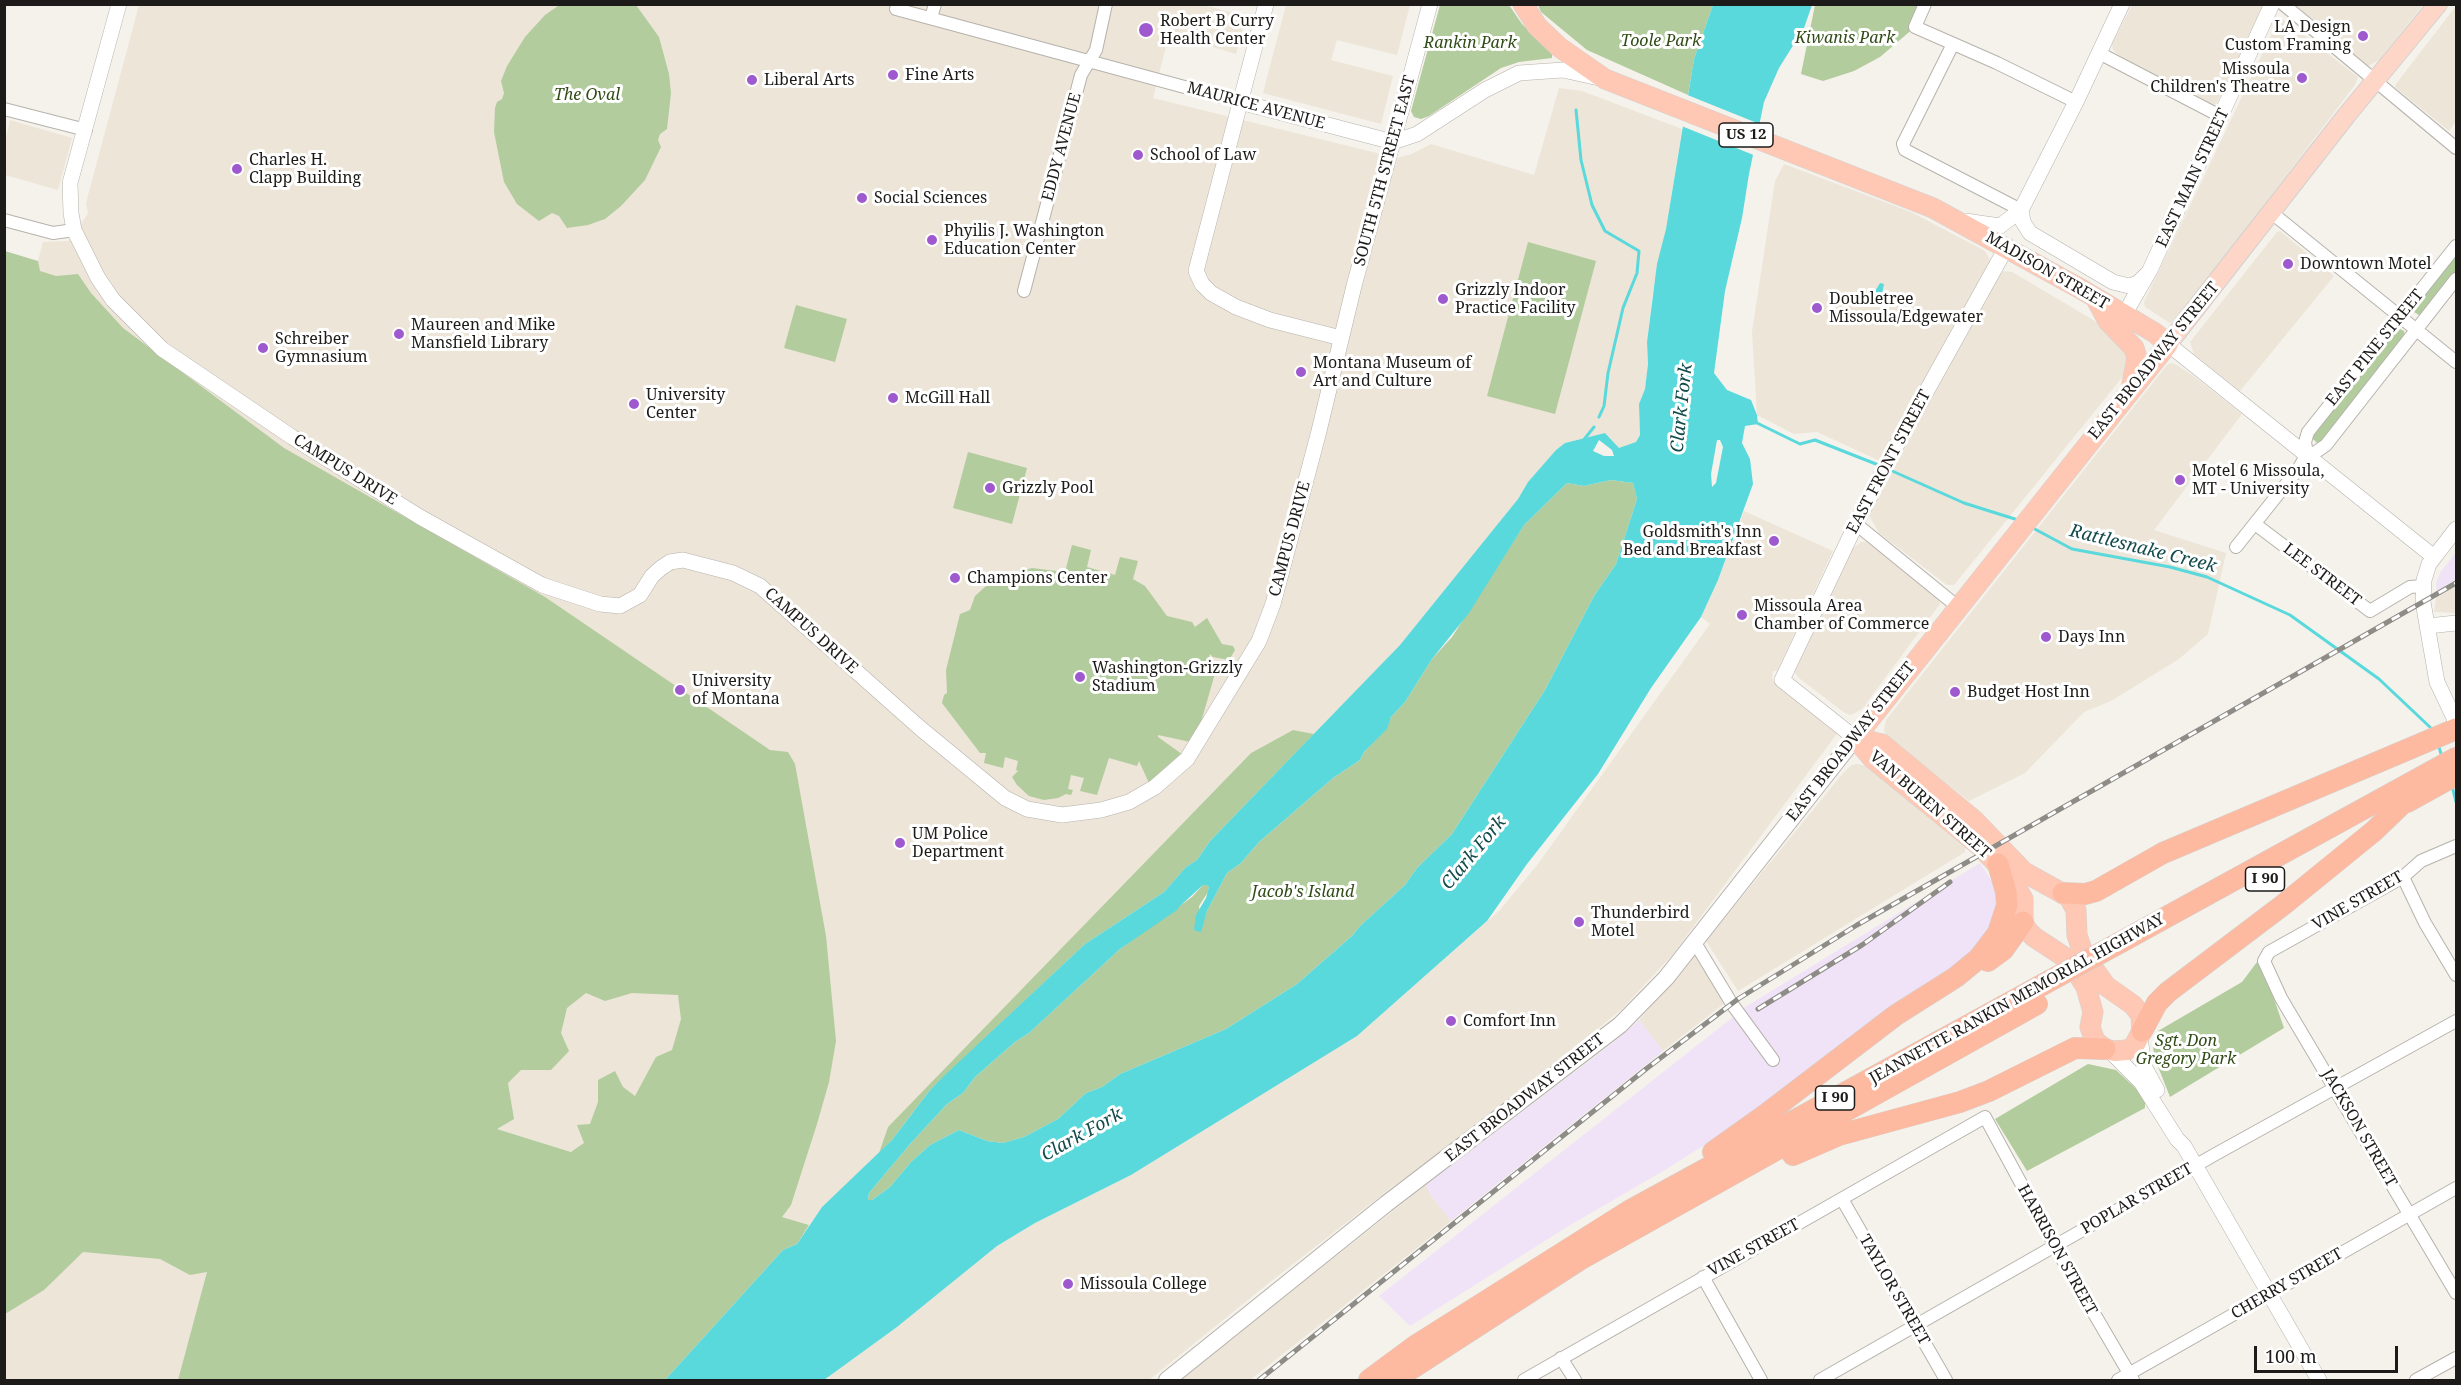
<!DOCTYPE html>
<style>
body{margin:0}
#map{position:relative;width:2461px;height:1385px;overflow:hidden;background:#f5f2eb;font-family:"Noto Serif",serif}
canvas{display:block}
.frame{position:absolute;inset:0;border:6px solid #1d1b19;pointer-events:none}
.scale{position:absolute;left:2254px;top:1346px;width:144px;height:27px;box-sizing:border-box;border:3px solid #1d1b19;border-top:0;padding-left:8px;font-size:18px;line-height:21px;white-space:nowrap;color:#1d1b19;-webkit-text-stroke:4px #fff;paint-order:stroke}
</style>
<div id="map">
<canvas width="2461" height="1385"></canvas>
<div class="frame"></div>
<div class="scale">100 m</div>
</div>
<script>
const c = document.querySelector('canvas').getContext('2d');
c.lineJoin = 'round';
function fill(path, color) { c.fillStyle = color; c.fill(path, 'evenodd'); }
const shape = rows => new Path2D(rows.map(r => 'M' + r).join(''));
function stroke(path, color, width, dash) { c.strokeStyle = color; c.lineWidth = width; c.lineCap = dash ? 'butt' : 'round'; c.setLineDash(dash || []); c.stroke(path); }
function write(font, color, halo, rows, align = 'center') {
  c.font = font + ' "Noto Serif",serif'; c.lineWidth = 6; c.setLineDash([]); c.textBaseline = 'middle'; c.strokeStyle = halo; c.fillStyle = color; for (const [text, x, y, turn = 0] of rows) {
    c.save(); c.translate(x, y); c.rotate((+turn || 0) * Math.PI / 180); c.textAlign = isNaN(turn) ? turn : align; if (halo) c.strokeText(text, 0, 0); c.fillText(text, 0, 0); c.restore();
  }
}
fill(shape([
 [139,5,1203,5,1246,16,1236,54,1169,34,1153,98,1397,158,1412,154,1431,144,1534,175,1559,88,1582,91,1682,129,1666,229,1652,296,1647,342,1648,364,1645,389,1639,404,1640,435,1636,442,1626,447,1619,448,1605,433,1565,443,1556,450,1528,482,1518,499,1400,645,1314,734,1293,730,1251,753,888,1127,879,1153,822,1207,809,1225,266,1058,178,1380,5,1380,5,381,43,242,68,241,88,214,86,203],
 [1286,5,1410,5,1397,55,1337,40,1331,60,1393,76,1381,124,1263,93],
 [2132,5,2264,5,2264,11,2216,104,2212,105,2118,55,2113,50,2112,44],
 [2292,5,2423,5,2379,60,2368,66],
 [2456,6,2456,121,2449,131,2395,87,2396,84],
 [2280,17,2358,77,2355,85,2177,319,2170,323,2145,307,2144,302],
 [10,120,72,138,58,190,5,175,5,142],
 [1784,164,1911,212,1985,251,1990,260,1989,267,1880,461,1817,432,1794,434,1757,415,1752,332,1775,181],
 [2280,231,2334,276,2240,391,2194,354,2190,342,2277,232],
 [2004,271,2012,272,2095,321,2131,347,2129,369,1954,585,1947,585,1879,533,1869,515,1997,277],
 [2171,363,2175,364,2192,375,2242,414,2154,530,2226,553,2208,634,2179,659,2111,701,2084,712,2025,773,1969,801,1887,737,1884,730,1886,720,2167,365],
 [1744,511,1833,551,1780,665,1777,671,1773,671,1772,678,1775,683,1837,730,1836,735,1673,954,1622,1009,1508,1102,1392,1187,1265,1286,1149,1380,832,1380,828,1377,897,1327,997,1246,1035,1223,1131,1175,1357,1036,1500,910,1538,864,1710,624,1701,617,1718,580],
 [1861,542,1867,542,1939,599,1940,604,1862,709,1851,715,1845,713,1799,678,1795,673,1795,665,1853,548],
 [2456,579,2456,613,2434,612,2437,591],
 [1857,764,1866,766,1965,848,1965,852,1738,991,1706,941,1844,772,1852,765],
 [1697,952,1726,1002,1663,1051,1639,1020],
 [1426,1185,1430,1194,1451,1221,1250,1380,1179,1380]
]), '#ece5d8');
fill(shape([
 [2456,552,2456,579,2437,591,2436,584,2440,573],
 [1980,863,1993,883,1997,899,1995,917,1987,935,1967,959,1777,1099,1665,1170,1567,1227,1410,1326,1379,1296,1747,1006],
 [1639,1020,1663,1051,1451,1221,1430,1194,1426,1185,1610,1045]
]), '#f0e3f7');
fill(shape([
 [561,4,636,5,659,37,669,74,671,93,667,129,660,134,658,140,661,147,645,180,621,206,605,219,588,225,567,228,559,216,552,213,539,221,517,204,504,182,494,132,495,108,497,102,502,99,504,93,501,81,507,66,525,37,545,15],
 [1440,5,1509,5,1522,24,1552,54,1552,58,1519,62,1501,68,1429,116,1421,119,1414,117,1411,111],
 [1538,5,1713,5,1694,59,1688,95,1587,50,1541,12],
 [1815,5,1925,5,1915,27,1880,57,1854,71,1823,81,1801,74],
 [1528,242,1596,261,1555,414,1487,396],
 [5,251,38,261,40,271,56,276,78,274,91,293,123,328,284,448,545,597,770,750,788,752,795,764,826,936,836,1041,829,1082,817,1124,791,1205,782,1217,809,1225,797,1244,783,1250,665,1380,178,1380,207,1272,190,1275,160,1259,83,1252,44,1290,5,1314],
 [586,993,605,1001,632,993,678,995,681,1019,672,1050,656,1057,635,1096,623,1087,615,1071,598,1080,598,1102,590,1124,577,1125,584,1143,571,1152,497,1129,514,1119,508,1083,521,1070,551,1070,569,1051,561,1033,567,1008],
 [2456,256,2456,272,2422,315,2419,315,2414,312,2415,308],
 [796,305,847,319,835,362,784,348],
 [2398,328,2404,331,2405,336,2320,442,2317,443,2313,439,2313,435],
 [968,452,1027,468,1012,524,953,508],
 [1611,480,1633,483,1637,499,1616,564,1594,596,1545,690,1452,834,1417,868,1405,885,1360,926,1353,935,1297,984,1226,1029,1120,1074,1102,1087,1086,1093,1058,1119,1024,1137,1003,1143,987,1141,959,1130,930,1145,911,1162,890,1187,872,1200,868,1200,869,1193,911,1143,947,1104,963,1093,975,1077,1015,1042,1029,1033,1120,949,1192,897,1203,885,1206,885,1209,887,1208,892,1199,906,1202,925,1207,911,1227,873,1241,863,1259,842,1333,778,1360,760,1364,752,1386,729,1391,717,1405,702,1432,659,1452,637,1524,525,1567,483,1584,486],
 [1072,545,1091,550,1087,567,1115,575,1120,557,1138,561,1133,579,1145,586,1167,616,1192,622,1195,627,1207,618,1222,644,1233,646,1235,650,1229,660,1213,657,1210,654,1206,667,1216,670,1195,743,1158,735,1158,737,1186,757,1149,783,1139,761,1137,766,1109,758,1097,795,1080,791,1084,778,1071,775,1068,789,1073,790,1071,795,1066,794,1058,798,1044,800,1029,796,1017,785,1012,777,1018,771,1016,770,1018,761,1005,757,1003,768,984,763,986,753,980,753,942,703,944,695,947,693,946,670,960,614,970,610,975,596,985,587,1012,573,1032,568,1065,572],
 [1293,730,1314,734,1210,841,1197,860,1186,867,1164,892,1085,944,930,1090,892,1140,879,1153,888,1127,1251,753],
 [2260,958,2284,1028,2170,1097,2155,1059,2153,1047,2158,1031,2242,982],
 [2088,1064,2116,1070,2145,1097,2145,1108,2027,1171,1995,1119]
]), '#b2cc9e');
fill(shape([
 [1713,5,1812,5,1804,28,1779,68,1764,102,1749,174,1742,218,1725,291,1714,373,1727,390,1751,400,1757,415,1758,424,1745,426,1742,443,1750,459,1753,484,1718,580,1701,617,1651,688,1598,774,1527,864,1487,921,1357,1036,1131,1175,1035,1223,997,1246,897,1327,824,1380,665,1380,783,1250,797,1244,822,1207,892,1140,930,1090,945,1075,1085,944,1164,892,1186,867,1197,860,1210,841,1400,645,1518,499,1528,482,1556,450,1565,443,1605,433,1619,448,1636,442,1640,435,1639,404,1645,389,1648,364,1647,342,1657,264,1666,229,1694,59],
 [1599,440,1612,450,1614,456,1604,456,1593,451],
 [1717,440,1720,440,1723,447,1716,483,1712,487,1711,474],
 [1611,480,1633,483,1637,499,1616,564,1594,596,1545,690,1452,834,1417,868,1405,885,1360,926,1353,935,1297,984,1226,1029,1120,1074,1102,1087,1086,1093,1058,1119,1024,1137,1003,1143,987,1141,959,1130,930,1145,911,1162,890,1187,872,1200,868,1200,869,1193,911,1143,947,1104,963,1093,975,1077,1015,1042,1029,1033,1120,949,1177,910,1180,906,1203,885,1206,885,1209,887,1206,898,1196,915,1194,930,1201,932,1207,911,1227,873,1241,863,1259,842,1333,778,1360,760,1364,752,1387,729,1391,717,1405,702,1432,659,1469,613,1524,525,1567,483,1584,486],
 [1880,283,1884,284,1882,294,1884,299,1879,306,1875,305,1874,293]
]), '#5ad9dd');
fill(shape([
 [1685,94,1762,125,1756,156,1679,125]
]), '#f5f2eb');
stroke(shape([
 [1576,110,1581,160,1592,205,1605,231,1639,251,1637,273,1623,308,1608,373,1604,406,1599,417],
 [1755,422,1800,444,1815,440,1881,466],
 [1582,442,1594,427],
 [1890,470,1964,503,2018,520],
 [2031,527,2072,549,2170,567,2207,577,2290,615,2379,679,2432,729],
 [2438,744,2442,757],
 [2452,786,2456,802]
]), '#5ad9dd', 3);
const minor = shape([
 [1925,4,1915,27,1997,63,2076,102],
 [2283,4,2456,148],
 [896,9,1240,102],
 [931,18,935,4],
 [1953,44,1903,144,1905,150,2021,210],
 [2099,53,2222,117],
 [4,109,86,130],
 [2272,213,2456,362],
 [4,220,53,233,74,230],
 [1024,291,1081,75,1096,50,1106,4],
 [2307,454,2316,452,2326,445,2456,279],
 [1856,524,1958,607],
 [2255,524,2370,611,2410,587,2424,586],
 [2236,547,2299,468,2307,454,2305,442,2308,432,2456,246],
 [2456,846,2421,861,2403,877,2269,952,2264,961,2281,998,2456,1293],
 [2403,877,2425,923,2456,975],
 [1694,941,1732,1004,1773,1060],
 [1842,1199,1946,1380],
 [1703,1277,1761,1380],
 [1561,1358,1575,1380],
 [1524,1380,1985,1117,2061,1257,2133,1380],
 [1820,1380,2214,1155,2456,1021],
 [2118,1380,2456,1188],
 [2416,1380,2456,1358]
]);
const tertiary = shape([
 [119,4,70,183,71,213,74,230,98,278,113,300,162,349,292,437,420,517,542,585,600,604,620,606,640,595,652,576,661,568,670,562,683,560,733,573,760,586,920,728,1005,798,1027,809,1062,815,1101,810,1129,802,1155,787,1187,759,1259,641,1273,604,1318,435,1354,286,1430,4],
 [1266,4,1196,271,1202,284,1211,293,1236,307,1270,320,1341,338],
 [1240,102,1393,142,1417,134,1485,90,1519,73,1563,70,1599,78],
 [2021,210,2023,222,2030,233,2113,282,2129,286,2138,283,2146,275],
 [1965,221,2000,226,2021,210,2076,102,2122,4],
 [2124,315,2150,270,2272,4],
 [2168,344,2434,557],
 [2456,529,2429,564,2424,580,2423,602,2437,682,2456,722],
 [2428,626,2456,623],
 [1855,738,1782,680,1856,524,1890,457,2006,248],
 [2140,1037,2144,1066,2157,1090],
 [2110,1051,2141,1082,2177,1139,2184,1146,2319,1380]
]);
const secondary = shape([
 [1167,1380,1386,1204,1620,1025,1666,978,1855,738]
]);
const primary = shape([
 [2168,344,2346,116,2438,4]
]);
const trunk = shape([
 [1523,4,1537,26,1559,47,1605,79,1933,208,2081,289,2155,333,2168,344,1855,738],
 [2096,299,2108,321,2134,348,2137,358,2132,384],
 [1855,738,1882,744,1974,820,2024,872,2069,897,2076,910,2077,935,2084,956,2106,986,2133,1005,2141,1015,2142,1031,2134,1046,2127,1050,2115,1051,2105,1049,2095,1041,2090,1027,2093,1012,2086,987,2069,960,2034,937,2027,930,2023,922,2023,899,2011,879,1980,846,1872,758,1855,738]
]);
const motorway = shape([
 [2407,802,2456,775],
 [2063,893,2085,894,2096,891,2163,853,2456,729],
 [2121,942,2456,758],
 [1988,961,2003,950,2023,922],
 [2142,1031,2157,1003,2168,992,2283,905,2374,831,2400,806],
 [1713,1152,1765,1115,1896,1015,1956,977,1979,958,1998,933,2007,905,2006,892,1998,864],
 [1793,1155,1839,1135,1960,1102,1989,1091,2075,1048,2105,1049],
 [1369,1380,1415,1346,1629,1211,2042,985],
 [1394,1380,1581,1259,2037,1004]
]);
stroke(minor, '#b6b2ac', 14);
stroke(tertiary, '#b6b2ac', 16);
stroke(secondary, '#b6b2ac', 18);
stroke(primary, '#d2d1d1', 20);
stroke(trunk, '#d2d1d1', 21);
stroke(motorway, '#d2d1d1', 22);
stroke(minor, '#fff', 12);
stroke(tertiary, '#fff', 15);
stroke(secondary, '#fff', 16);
stroke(primary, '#fed6c7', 18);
stroke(trunk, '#fec8b4', 20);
stroke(motorway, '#fdbaa1', 21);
const rail = shape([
 [1758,1009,1862,945,1950,882],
 [1259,1380,1646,1069,1738,999,1857,925,2456,583]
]);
stroke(rail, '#8e8c87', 5);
stroke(rail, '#fff', 3, [9]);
const motorwayBridge = shape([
 [2042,985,2121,942]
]);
stroke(motorwayBridge, '#d2d1d1', 22, []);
stroke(motorwayBridge, '#fdbaa1', 21);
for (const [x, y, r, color] of [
 [1146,30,8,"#9f59ce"],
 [2363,36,6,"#9f59ce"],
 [893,75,6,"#9f59ce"],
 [2302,78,6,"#9f59ce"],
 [752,80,6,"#9f59ce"],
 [1138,155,6,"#9f59ce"],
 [237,169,6,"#9f59ce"],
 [862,198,6,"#9f59ce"],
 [932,240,6,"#9f59ce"],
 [2288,264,6,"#9f59ce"],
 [1443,299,6,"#9f59ce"],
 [1817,308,6,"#9f59ce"],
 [399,334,6,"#9f59ce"],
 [263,348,6,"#9f59ce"],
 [1301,372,6,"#9f59ce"],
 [893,398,6,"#9f59ce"],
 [634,404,6,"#9f59ce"],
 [2180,480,6,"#9f59ce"],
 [990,488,6,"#9f59ce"],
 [1774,541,6,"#9f59ce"],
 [955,578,6,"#9f59ce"],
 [1742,615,6,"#9f59ce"],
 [2046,637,6,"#9f59ce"],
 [1080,677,6,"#9f59ce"],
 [680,690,6,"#9f59ce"],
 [1955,692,6,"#9f59ce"],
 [900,843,6,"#9f59ce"],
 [1579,922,6,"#9f59ce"],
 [1451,1021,6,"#9f59ce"],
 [1068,1284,6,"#9f59ce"]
]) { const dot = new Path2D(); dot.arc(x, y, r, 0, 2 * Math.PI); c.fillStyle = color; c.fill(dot); stroke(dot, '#fff', 2); }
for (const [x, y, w] of [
 [1746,135,54],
 [2265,879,39],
 [1835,1098,39]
]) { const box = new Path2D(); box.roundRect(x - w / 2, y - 12, w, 24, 4.5); c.fillStyle = '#fff'; c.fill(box); stroke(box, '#1d1b19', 1.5); }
write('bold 15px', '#1d1b19', null, [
 ["US 12",1746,135],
 ["I 90",2265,879],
 ["I 90",1835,1098]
]);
write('16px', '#1d1b19', '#fff', [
 ["Robert B Curry",1160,21],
 ["Health Center",1160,39],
 ["LA Design",2351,27,"right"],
 ["Custom Framing",2351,45,"right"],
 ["Missoula",2290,69,"right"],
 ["Children's Theatre",2290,87,"right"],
 ["Fine Arts",905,75],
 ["Liberal Arts",764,80],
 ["School of Law",1150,155],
 ["Charles H.",249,160],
 ["Clapp Building",249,178],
 ["Social Sciences",874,198],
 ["Phyilis J. Washington",944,231],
 ["Education Center",944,249],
 ["Downtown Motel",2300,264],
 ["Grizzly Indoor",1455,290],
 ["Practice Facility",1455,308],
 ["Doubletree",1829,299],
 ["Missoula/Edgewater",1829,317],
 ["Maureen and Mike",411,325],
 ["Mansfield Library",411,343],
 ["Schreiber",275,339],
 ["Gymnasium",275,357],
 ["Montana Museum of",1313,363],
 ["Art and Culture",1313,381],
 ["University",646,395],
 ["Center",646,413],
 ["McGill Hall",905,398],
 ["Motel 6 Missoula,",2192,471],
 ["MT - University",2192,489],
 ["Grizzly Pool",1002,488],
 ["Goldsmith's Inn",1762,532,"right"],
 ["Bed and Breakfast",1762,550,"right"],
 ["Champions Center",967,578],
 ["Missoula Area",1754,606],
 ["Chamber of Commerce",1754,624],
 ["Days Inn",2058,637],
 ["Washington-Grizzly",1092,668],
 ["Stadium",1092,686],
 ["University",692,681],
 ["of Montana",692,699],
 ["Budget Host Inn",1967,692],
 ["UM Police",912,834],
 ["Department",912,852],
 ["Thunderbird",1591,913],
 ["Motel",1591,931],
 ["Comfort Inn",1463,1021],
 ["Missoula College",1080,1284]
], 'left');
write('italic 16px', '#304b16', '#fff', [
 ["Kiwanis Park",1845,38],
 ["Toole Park",1661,41],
 ["Rankin Park",1470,43],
 ["The Oval",587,95],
 ["Jacob's Island",1303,892],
 ["Sgt. Don",2186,1041],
 ["Gregory Park",2186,1059]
]);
write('16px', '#1d1b19', '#fff', [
 ["MAURICE AVENUE",1256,106,15],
 ["EDDY AVENUE",1062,147,-75],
 ["SOUTH 5TH STREET EAST",1385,171,-75],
 ["EAST MAIN STREET",2193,178,-65],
 ["MADISON STREET",2047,271,30],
 ["EAST PINE STREET",2375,348,-51],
 ["EAST BROADWAY STREET",2154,361,-51],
 ["EAST FRONT STREET",1889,462,-62],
 ["CAMPUS DRIVE",345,470,32],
 ["CAMPUS DRIVE",1290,539,-75],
 ["LEE STREET",2322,575,37],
 ["CAMPUS DRIVE",811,631,42],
 ["EAST BROADWAY STREET",1851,742,-52],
 ["VAN BUREN STREET",1930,805,41],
 ["VINE STREET",2358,901,-30],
 ["JEANNETTE RANKIN MEMORIAL HIGHWAY",2017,999,-29],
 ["EAST BROADWAY STREET",1525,1098,-38],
 ["JACKSON STREET",2359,1128,60],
 ["POPLAR STREET",2137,1199,-30],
 ["VINE STREET",1754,1248,-29],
 ["HARRISON STREET",2057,1250,61],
 ["CHERRY STREET",2287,1284,-30],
 ["TAYLOR STREET",1894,1290,60]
]);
write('italic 18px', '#134b4d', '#fff', [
 ["Clark Fork",1682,408,-84],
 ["Rattlesnake Creek",2143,549,14],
 ["Clark Fork",1474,853,-50],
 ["Clark Fork",1082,1135,-29]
]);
</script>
